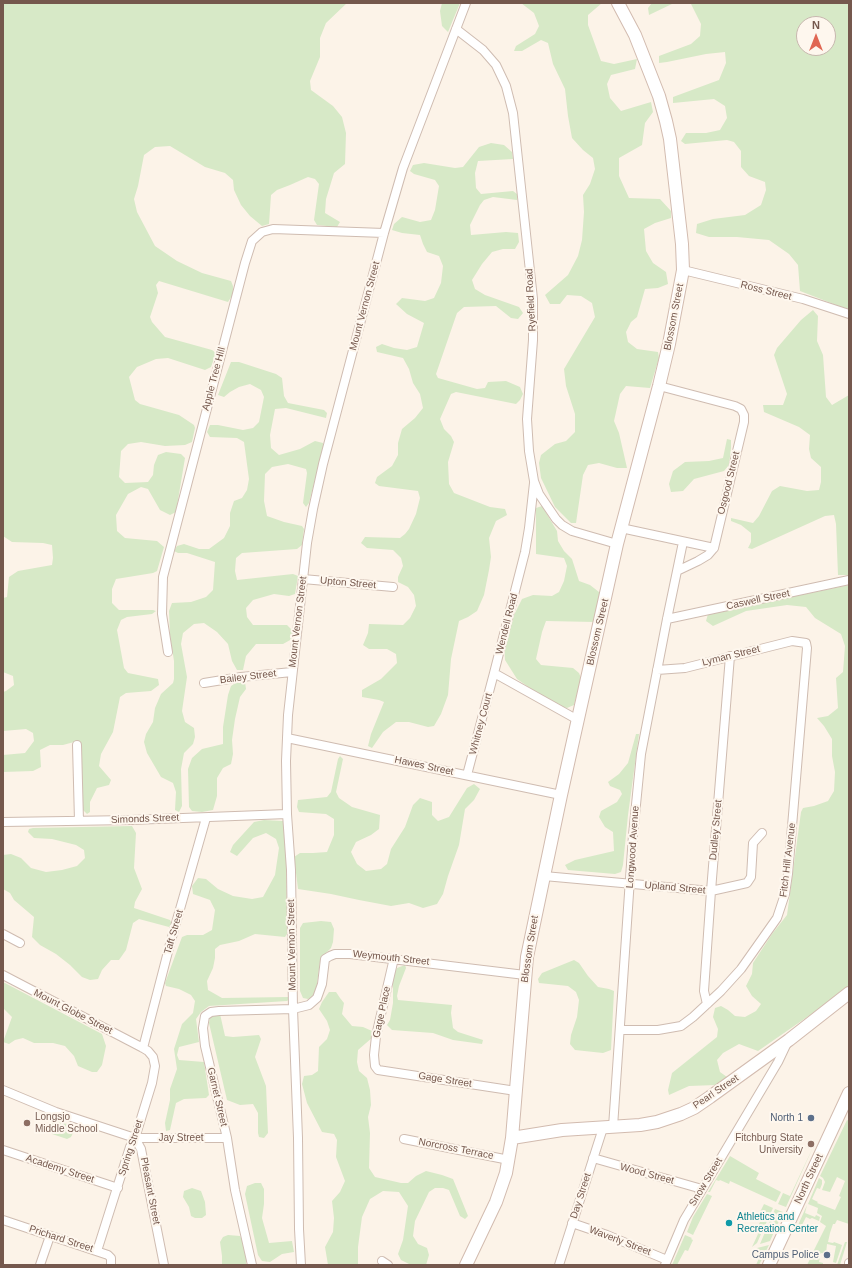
<!DOCTYPE html>
<style>
body{margin:0}
#map{position:relative;width:852px;height:1268px;overflow:hidden;background:#fcf3e8;font-family:Arial,sans-serif}
canvas{display:block}
.frame{position:absolute;inset:0;border:4px solid #75584d;pointer-events:none}
.north{position:absolute;left:796px;top:16px;width:40px;height:40px;box-sizing:border-box;background:#fef7ee;border:1px solid #c7b7ae;border-radius:50%;rotate:0deg;font-size:11px;font-weight:700;line-height:16px;text-align:center;color:#75584d}
.north::after{content:'';display:block;margin:auto;width:14px;height:18px;background:#e06753;clip-path:polygon(50% 0,100% 100%,50% 72%,0 100%)}
</style>
<div id="map">
<canvas width="852" height="1268"></canvas>
<div class="frame"></div>
<div class="north">N</div>
</div>
<script>
const c = document.querySelector('canvas').getContext('2d');
c.lineJoin = 'round';
function fill(path, color) { c.fillStyle = color; c.fill(path, 'evenodd'); }
const shape = rows => new Path2D(rows.map(r => 'M' + r).join(''));
function stroke(path, color, width, dash) { c.strokeStyle = color; c.lineWidth = width; c.lineCap = dash ? 'butt' : 'round'; c.setLineDash(dash || []); c.stroke(path); }
function write(font, color, halo, rows, align = 'center') {
  c.font = font + ' Arial,sans-serif'; c.lineWidth = 4; c.setLineDash([]); c.textBaseline = 'middle'; c.strokeStyle = halo; c.fillStyle = color; for (const [text, x, y, turn = 0] of rows) {
    c.save(); c.translate(x, y); c.rotate((+turn || 0) * Math.PI / 180); c.textAlign = isNaN(turn) ? turn : align; if (halo) c.strokeText(text, 0, 0); c.fillText(text, 0, 0); c.restore();
  }
}
fill(shape([
 [3,3,347,3,326,23,320,38,320,57,310,81,311,90,333,106,342,117,346,133,345,164,334,173,326,199,325,213,340,222,337,227,317,225,314,220,319,184,315,179,308,177,290,185,277,190,271,195,269,224,262,226,250,216,241,205,234,190,233,180,225,173,205,167,170,146,155,147,144,155,138,186,134,199,137,212,155,246,177,261,202,273,231,281,233,286,233,294,228,302,159,281,156,285,158,293,150,317,152,322,165,337,212,350,216,353,211,367,205,370,168,358,156,359,137,367,129,377,135,400,140,404,179,415,194,425,195,428,192,442,185,445,165,446,141,442,128,444,121,451,119,477,125,483,148,482,153,475,154,465,158,455,166,452,181,454,185,458,176,512,170,515,160,510,148,489,141,487,128,494,116,515,117,531,125,538,157,541,164,547,157,571,153,573,116,579,112,589,112,603,119,610,153,610,156,611,152,614,127,617,121,620,117,630,124,668,128,673,158,679,159,685,151,691,126,693,120,697,113,732,101,754,99,766,111,780,109,785,97,788,90,802,90,812,87,814,83,810,80,783,80,745,74,742,63,745,50,745,40,750,41,767,33,771,3,772,3,755,25,753,34,741,33,733,26,729,3,731,3,692,6,691,14,685,13,676,3,672,3,598,7,597,9,577,18,571,52,565,53,558,52,545,43,543,12,542,3,536],
 [442,3,460,3,448,32,442,26,440,11],
 [521,3,602,3,588,15,588,25,601,61,614,64,637,59,635,69,611,75,607,84,610,98,621,111,651,102,653,112,645,123,642,145,619,158,619,176,629,198,660,199,671,211,671,218,655,223,644,229,646,251,653,263,666,272,668,284,658,288,645,289,637,317,631,322,626,332,628,342,637,349,658,352,659,358,650,388,626,386,620,394,614,421,619,433,627,468,617,468,599,463,588,465,583,475,576,523,571,523,555,507,541,478,539,463,541,455,555,444,566,441,575,432,575,414,566,386,564,369,595,317,592,303,581,296,567,295,560,304,550,304,545,295,568,275,578,256,582,240,584,212,583,195,590,184,595,169,593,158,583,150,572,138,568,116,565,89,553,64,548,43,541,40,522,51,514,51,516,46,535,34,539,26,534,13],
 [652,3,674,3,649,15,648,8],
 [684,3,849,3,849,310,800,291,798,265,789,254,769,240,737,237,709,237,696,233,697,224,713,219,745,215,761,205,766,190,765,182,749,176,741,167,741,151,734,142,727,140,685,144,681,141,686,133,706,133,720,130,727,118,725,106,714,99,673,103,673,97,719,80,726,63,725,52,706,54,667,62,659,63,659,56,691,44,700,36,701,24,691,4],
 [804,24,828,24,828,48,804,48],
 [491,143,504,145,512,152,513,159,478,161,475,173,476,188,481,194,513,191,517,194,517,200,493,197,484,200,480,205,470,225,471,235,506,232,518,233,519,242,515,249,503,249,492,252,482,264,472,280,475,289,485,295,519,307,523,313,518,319,511,318,496,306,464,307,457,313,436,374,438,378,477,389,485,388,488,382,506,381,520,387,523,394,520,400,516,404,456,392,451,394,440,419,444,429,451,436,454,442,448,462,449,484,454,493,490,507,505,509,507,515,496,521,489,538,491,557,489,570,484,595,477,611,468,617,459,621,451,659,448,695,441,714,434,726,428,727,409,722,396,722,383,732,372,748,368,746,371,734,384,702,379,700,362,697,362,690,381,679,397,663,396,654,387,649,369,649,363,645,368,633,369,624,403,625,410,618,416,606,414,595,408,587,398,582,398,577,403,566,401,558,393,550,367,548,361,543,365,537,400,538,405,534,409,529,416,514,420,498,418,491,379,486,375,483,377,477,392,466,398,455,398,443,402,429,415,418,423,408,420,394,413,383,409,369,403,358,377,352,376,347,382,344,394,348,407,350,417,347,424,323,407,314,396,304,402,298,425,301,434,298,441,283,443,266,439,256,427,252,423,244,420,235,402,233,392,230,394,224,402,217,420,222,431,220,435,210,439,186,435,180,414,174,410,171,413,165,424,163,455,168,463,167,479,147],
 [813,310,818,316,817,341,823,355,826,397,832,405,849,395,849,575,838,575,836,524,834,515,825,516,752,549,748,548,751,542,751,533,741,525,731,521,731,518,753,523,759,516,772,491,780,486,807,491,819,490,821,482,821,467,811,458,809,449,810,435,799,427,764,412,763,405,783,405,787,394,774,355,777,348,801,320],
 [231,362,239,362,276,374,282,378,284,396,288,403,324,410,327,413,326,418,286,408,275,409,270,435,271,448,279,455,300,449,315,441,323,443,323,448,309,503,306,507,303,503,307,473,306,469,288,464,272,467,265,474,264,501,267,516,284,522,302,526,304,529,302,545,297,549,242,553,236,558,235,571,237,580,293,574,298,576,295,594,289,596,274,594,253,600,246,608,247,617,253,625,287,625,292,630,292,639,283,644,256,644,246,656,243,670,237,670,232,661,228,644,217,632,204,623,194,624,183,633,181,644,187,677,182,711,185,722,194,728,195,737,193,744,184,753,181,769,182,806,179,812,175,810,176,792,173,783,161,777,147,753,144,742,146,734,153,722,155,708,161,694,173,683,174,679,174,661,170,635,169,611,172,603,191,602,206,597,213,590,215,562,187,553,178,553,174,551,177,546,184,544,199,549,209,549,224,538,230,526,230,513,234,501,242,498,247,490,249,479,244,442,237,438,210,437,207,432,210,425,218,425,243,430,253,428,259,422,264,397,261,390,250,384,239,387,230,392,224,397,218,395],
 [727,439,731,440,731,448,729,465,724,471,694,479,683,491,671,492,669,484,673,471,685,462,709,461,723,458],
 [542,506,557,531,558,541,564,551,572,559,579,581,590,585,599,592,599,601,595,622,546,621,542,632,536,659,541,665,573,668,579,673,581,678,574,705,567,708,554,705,517,679,505,660,504,644,512,619,522,599,533,595,552,596,559,592,564,581,567,566,564,558,536,554,536,508],
 [849,585,849,988,758,1051,739,1044,723,1053,717,1060,720,1072,727,1077,716,1085,689,1086,669,1095,668,1090,672,1073,717,1037,718,1029,713,1017,715,1008,721,1006,728,1010,735,1016,745,1017,756,1011,761,1004,752,996,746,986,752,974,753,963,772,934,787,915,801,812,803,808,814,806,828,801,834,791,835,772,832,756,832,739,824,726,817,718,828,716,838,708,836,678,843,672,845,646,841,634,815,618,806,607,787,605,746,611,713,626,706,621,708,614],
 [237,682,245,682,246,689,240,697,235,719,232,740,233,754,231,764,223,768,217,778,217,796,213,810,202,812,192,811,189,807,188,769,192,758,202,749,223,744,223,727,228,695,231,686],
 [636,734,639,734,628,815,623,865,621,872,615,874,568,870,565,865,575,860,614,851,613,832,605,827,599,817,601,811,617,802,622,794,620,790,610,786,608,782,619,774,628,763],
 [340,756,343,759,336,792,339,798,352,807,380,815,379,829,371,835,356,842,351,852,357,864,366,871,381,869,387,864,391,849,405,827,413,805,420,798,432,802,432,815,438,821,449,817,467,788,474,784,480,789,474,800,465,809,459,845,448,876,443,894,437,904,423,908,409,903,391,906,359,900,331,894,298,889,294,857,300,853,313,853,327,852,334,835,334,819,326,814,299,812,297,807,298,800,327,797,331,792,338,759],
 [264,820,283,821,286,825,287,934,285,937,255,934,239,941,220,945,215,949,215,958,213,968,207,981,208,990,222,998,288,997,290,999,287,1001,209,1006,201,1012,196,1019,199,1042,179,1047,177,1055,179,1060,204,1062,209,1095,206,1098,184,1099,176,1103,170,1130,166,1131,165,1123,170,1100,170,1089,177,1069,174,1049,182,1024,193,1013,195,1001,191,995,179,989,166,986,165,983,182,937,187,935,203,935,212,930,215,910,210,900,193,894,192,886,198,878,206,879,218,889,233,896,252,899,263,897,275,875,279,848,276,839,266,833,253,838,237,856,230,852,233,845,254,822],
 [132,826,136,833,134,868,142,889,135,902,134,908,170,920,172,924,169,927,139,919,133,923,126,950,119,960,111,960,102,970,98,979,90,980,82,977,70,965,56,954,40,945,32,937,34,917,14,900,10,893,3,889,3,855,11,854,21,858,31,868,46,872,62,870,77,866,85,858,84,850,76,845,52,839,34,838,28,832,29,829,33,828],
 [321,921,331,922,334,929,333,942,331,948,324,955,320,962,316,991,313,997,308,999,303,998,300,991,300,928,303,923],
 [574,960,579,963,588,976,598,987,609,989,614,991,611,1050,603,1053,575,1050,570,1044,571,1035,577,1017,579,1000,576,992,568,986,539,983,538,979,542,973],
 [405,965,406,968,399,986,397,996,398,1000,452,1005,451,1013,453,1028,458,1032,483,1040,482,1044,453,1040,433,1033,392,1030,387,1025,390,1020,393,1003,393,976,397,968],
 [3,982,102,1034,106,1046,102,1065,97,1072,92,1072,78,1066,74,1056,65,1046,53,1043,34,1043,23,1038,15,1040,9,1044,3,1042,12,1017,3,1008],
 [329,992,336,992,340,998,344,1003,342,1014,352,1026,363,1027,372,1031,373,1037,358,1050,357,1062,359,1071,367,1078,370,1090,371,1105,368,1117,370,1133,369,1168,375,1177,401,1183,408,1183,416,1176,426,1171,442,1175,453,1179,468,1216,465,1219,460,1216,449,1190,443,1188,435,1188,429,1192,415,1221,413,1236,418,1244,427,1248,429,1255,426,1265,411,1265,401,1260,398,1254,403,1240,408,1206,399,1192,383,1191,370,1199,362,1217,358,1247,358,1265,328,1265,325,1247,333,1232,334,1218,332,1201,340,1192,345,1181,336,1157,337,1140,334,1134,322,1132,307,1103,302,1084,304,1076,312,1075,318,1071,319,1047,327,1039,330,1030,327,1021,319,1009,322,1002],
 [220,1014,225,1036,233,1037,259,1035,261,1039,255,1057,266,1086,268,1133,264,1138,259,1137,258,1133,258,1113,253,1104,240,1105,227,1100,209,1023,210,1017],
 [53,1117,63,1123,74,1126,74,1131,71,1137,67,1139,52,1134,48,1130],
 [847,1120,849,1121,849,1224,837,1220,835,1224,833,1224,830,1233,828,1242,833,1243,834,1242,842,1245,836,1263,833,1262,836,1246,827,1244,826,1254,821,1253,821,1254,813,1252,826,1226,820,1222,822,1216,817,1213,818,1208,808,1204,819,1178,822,1180,822,1184,820,1189,817,1188,812,1199,818,1202,817,1203,835,1210,841,1197,839,1196,845,1181,837,1177,830,1192,822,1190,825,1182,823,1178,820,1176],
 [814,1145,786,1207,778,1204,783,1193,790,1196],
 [730,1156,759,1173,756,1179,781,1192,776,1202,730,1181,729,1184,720,1180,719,1181,716,1180,710,1192,708,1192],
 [255,1183,261,1183,264,1189,264,1204,262,1218,269,1243,292,1241,294,1252,282,1254,270,1262,262,1261,258,1255,245,1194,247,1186],
 [192,1188,201,1191,205,1202,206,1215,202,1218,195,1218,191,1216,189,1207,183,1197,184,1191],
 [707,1194,712,1196,693,1235,687,1232,693,1217],
 [764,1204,773,1208,757,1243,752,1247,758,1234,755,1232,764,1214,760,1212],
 [807,1205,805,1213,815,1217,816,1215,820,1217,819,1221,812,1218,810,1219,806,1217,798,1233,796,1233,795,1232],
 [775,1209,783,1212,770,1241,760,1244],
 [228,1235,240,1236,243,1242,246,1257,246,1265,222,1265,222,1256,220,1242,223,1237],
 [685,1235,692,1238,691,1239,693,1240,688,1251,685,1250,677,1265,672,1265],
 [845,1242,847,1242,840,1265,837,1265],
 [769,1245,759,1265,756,1265,760,1256,755,1253,757,1248],
 [815,1256,820,1257,819,1262,823,1263,823,1265,807,1265,811,1257]
]), '#d7e9c7');
const street = shape([
 [456,29,483,50,496,65,506,86,513,113,533,299,533,340,527,419,529,451,534,481,539,494,556,519,562,525,572,531,617,544],
 [683,270,803,299,849,314],
 [534,483,529,528,525,552,494,673,578,720],
 [621,528,714,548,744,422,744,415,741,409,735,406,659,386],
 [677,571,683,542],
 [303,579,393,587],
 [667,619,849,580],
 [168,652,162,614,163,577,245,263,252,241,262,232,273,229,384,233],
 [204,683,241,677,292,672],
 [287,738,561,795],
 [77,745,79,821],
 [467,775,494,673],
 [3,822,131,820,287,814],
 [544,876,711,891,747,883,751,877,753,843,762,833],
 [3,934,20,943],
 [394,958,376,1036,374,1055,375,1066,378,1070,516,1091],
 [3,975,143,1048,148,1051,153,1057,155,1066,152,1083,135,1138,130,1147,97,1251],
 [707,1004,704,991,711,891,730,656],
 [621,1030,658,1030,681,1026,693,1017,721,991,741,969,777,918,785,894,788,874,807,648,806,643,792,641,685,668,657,670],
 [143,1048,170,944,206,818],
 [3,1090,56,1112,135,1138,227,1138],
 [613,1127,633,835,641,754,667,619,677,571,698,561,708,555,714,548],
 [135,1138,141,1149,164,1265],
 [404,1139,509,1160],
 [3,1150,118,1188],
 [593,1158,702,1189],
 [3,1220,108,1255,111,1258,111,1265],
 [572,1223,607,1235,667,1260],
 [382,1261,388,1265],
 [40,1265,50,1236],
 [252,1265,235,1190,227,1138,205,1046,203,1028,205,1016,211,1012,219,1011,293,1009,309,1005,317,998,322,984,325,959,330,956,335,954,350,954,525,975],
 [301,1265,299,1229,298,1138,293,1009,291,870,287,814,286,761,288,715,307,543,313,509,323,464,384,233,403,168,466,3],
 [559,1265,603,1128],
 [665,1265,684,1220,778,1062,787,1043],
 [849,1265,849,1263]
]);
const secondary = shape([
 [512,1138,562,1130,640,1125,657,1122,681,1114,694,1108,710,1097,789,1040,849,993],
 [466,1265,496,1202,506,1173,512,1138,527,957,561,795,617,544,659,386,669,344,683,270,682,244,670,139,666,121,659,96,635,35,618,3],
 [769,1265,849,1093]
]);
stroke(street, '#cfbcb1', 10);
stroke(secondary, '#d2bbaf', 14);
stroke(street, '#fff', 8);
stroke(secondary, '#fff', 12);
for (const [x, y, r, color] of [
 [811,1118,4,"#5c6f8a"],
 [27,1123,4,"#8d6e63"],
 [811,1144,4,"#8d6e63"],
 [729,1223,4,"#0f9aa8"],
 [827,1255,4,"#5c6f8a"]
]) { const dot = new Path2D(); dot.arc(x, y, r, 0, 2 * Math.PI); c.fillStyle = color; c.fill(dot); stroke(dot, '#fef7ee', 1.5); }
write('10px', '#75584d', '#fef7ee', [
 ["Ross Street",766,291,14],
 ["Ryefield Road",531,300,-93],
 ["Mount Vernon Street",365,306,-75],
 ["Blossom Street",674,317,-79],
 ["Apple Tree Hill",214,379,-75],
 ["Osgood Street",729,483,-76],
 ["Upton Street",348,583,5],
 ["Caswell Street",758,600,-12],
 ["Mount Vernon Street",298,622,-83],
 ["Wendell Road",507,624,-76],
 ["Blossom Street",598,632,-77],
 ["Lyman Street",731,656,-14],
 ["Bailey Street",248,677,-7],
 ["Whitney Court",481,724,-75],
 ["Hawes Street",424,766,12],
 ["Simonds Street",145,819,-2],
 ["Dudley Street",716,830,-85],
 ["Longwood Avenue",633,847,-86],
 ["Fitch Hill Avenue",788,860,-83],
 ["Upland Street",675,888,5],
 ["Taft Street",174,932,-74],
 ["Mount Vernon Street",292,945,-91],
 ["Blossom Street",530,949,-81],
 ["Weymouth Street",391,958,6],
 ["Mount Globe Street",73,1012,27],
 ["Gage Place",382,1012,-78],
 ["Gage Street",445,1080,9],
 ["Pearl Street",716,1092,-34],
 ["Garnet Street",217,1097,77],
 ["Jay Street",181,1138],
 ["Spring Street",131,1148,-72],
 ["Norcross Terrace",456,1149,11],
 ["Academy Street",60,1169,18],
 ["Wood Street",647,1174,15],
 ["North Street",809,1179,-65],
 ["Snow Street",706,1182,-59],
 ["Pleasant Street",150,1191,79],
 ["Day Street",581,1196,-72],
 ["Prichard Street",61,1239,18],
 ["Waverly Street",620,1241,21]
]);
write('10px', '#785e54', '#fef7ee', [
 ["Longsjo",35,1117],
 ["Middle School",35,1129],
 ["Fitchburg State",803,1138,"right"],
 ["University",803,1150,"right"]
], 'left');
write('10px', '#4e5e75', '#fef7ee', [
 ["North 1",803,1118],
 ["Campus Police",819,1255]
], 'right');
write('10px', '#0d838f', '#fef7ee', [
 ["Athletics and",737,1217],
 ["Recreation Center",737,1229]
], 'left');
</script>
